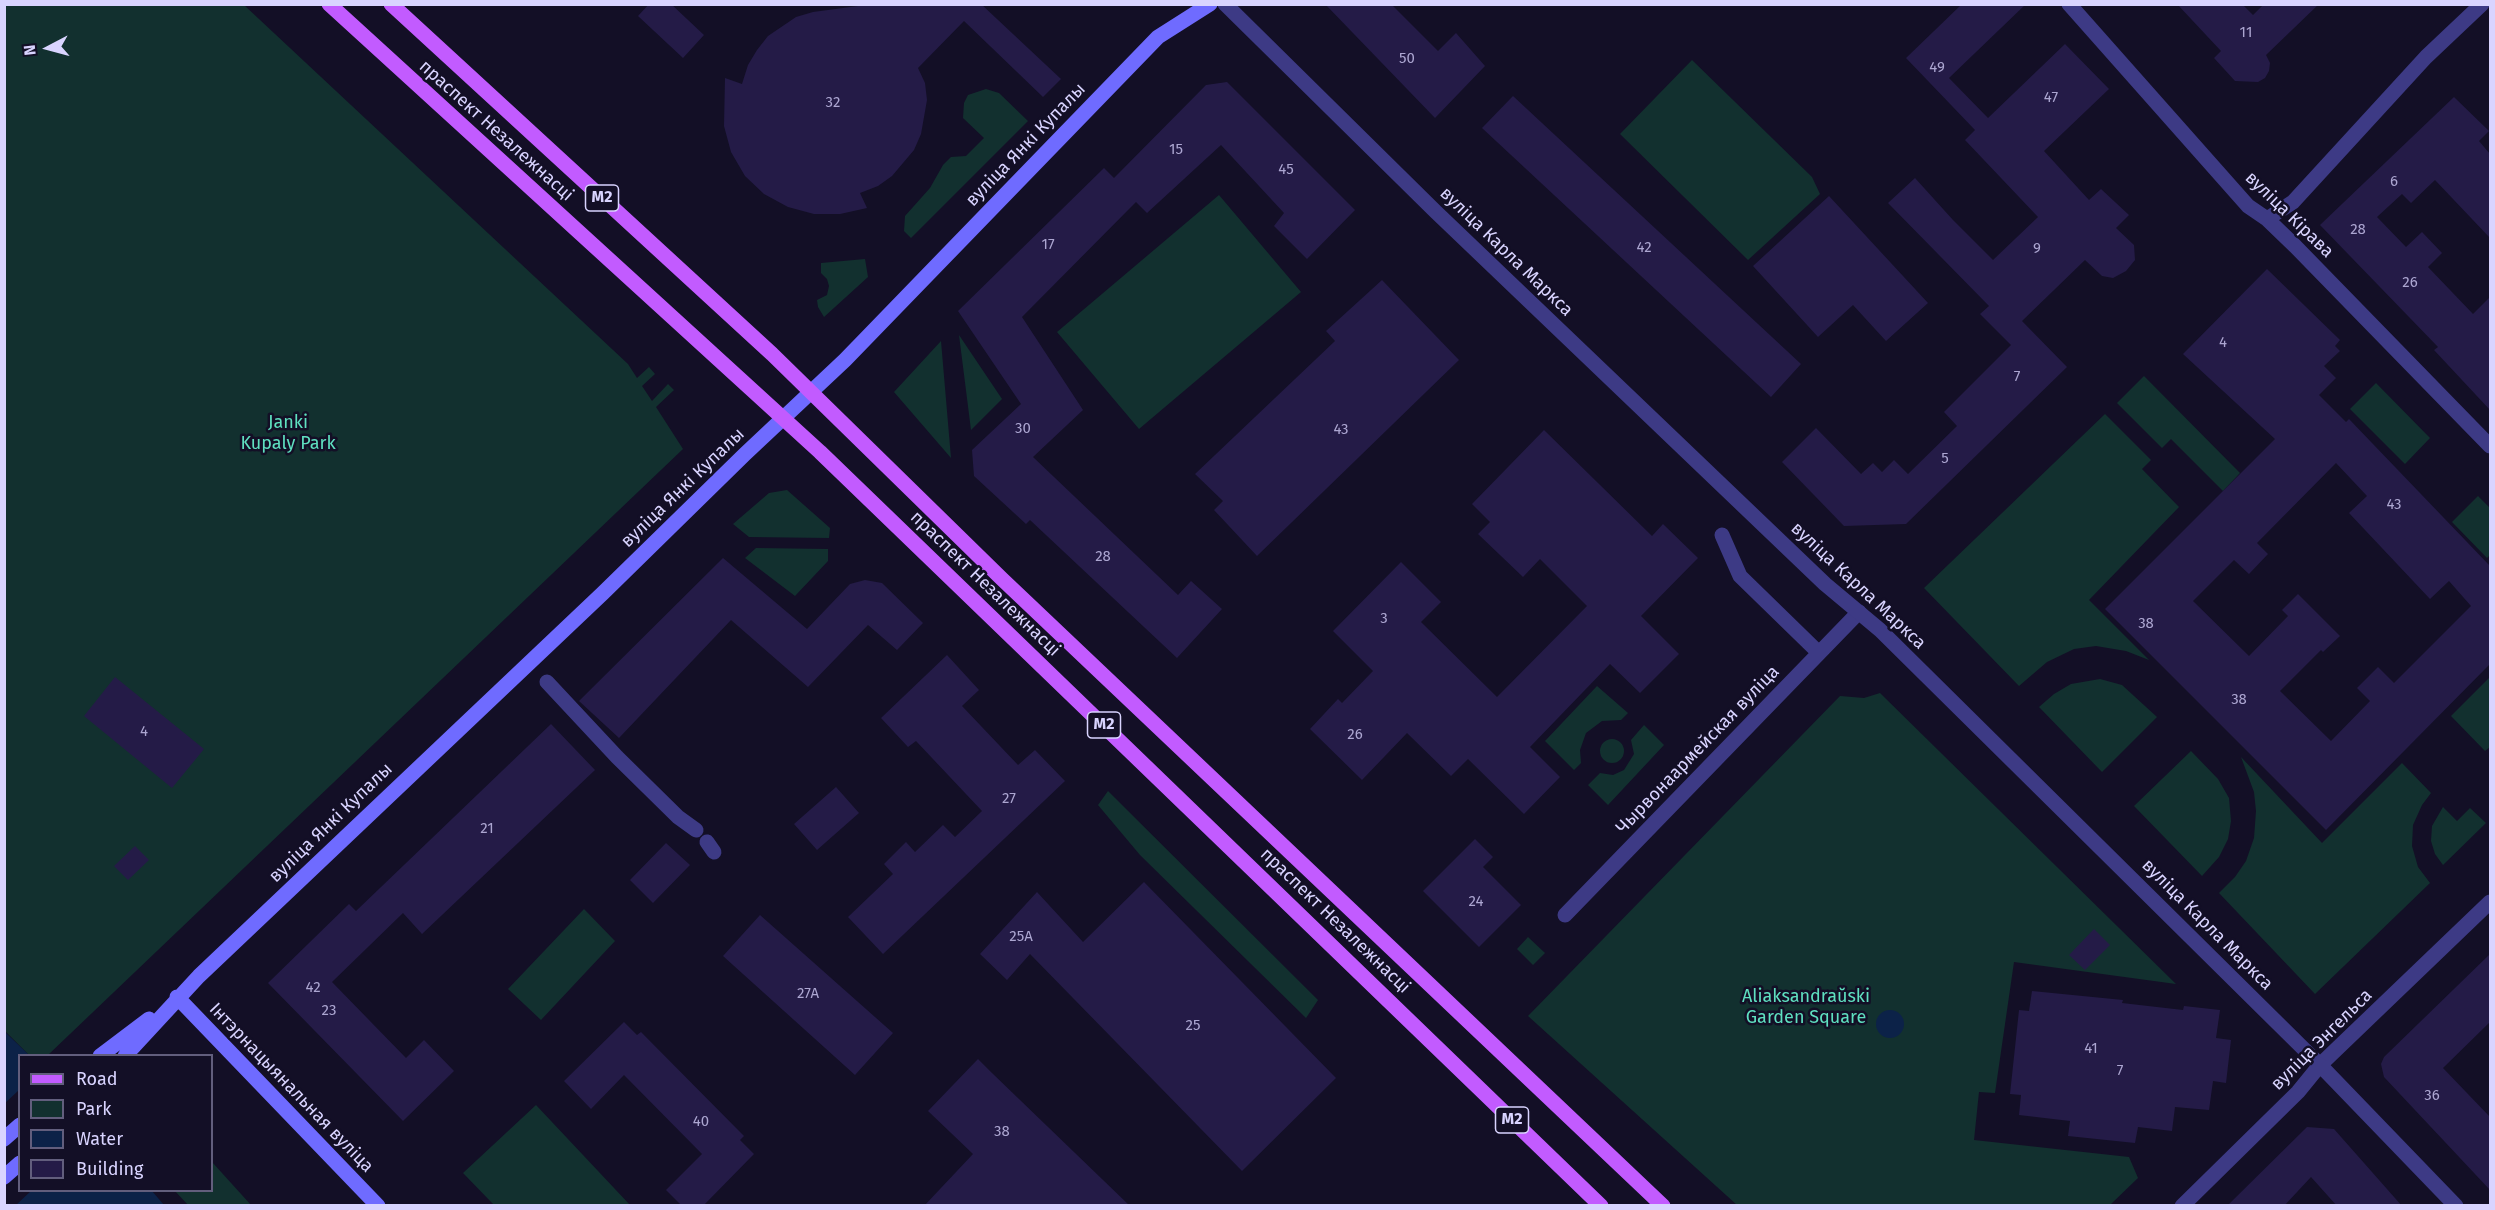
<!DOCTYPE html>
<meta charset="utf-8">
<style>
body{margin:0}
#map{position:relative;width:2495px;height:1210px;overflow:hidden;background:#130f26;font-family:"Fira Sans",sans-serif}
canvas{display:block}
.frame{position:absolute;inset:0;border:6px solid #d9d4ff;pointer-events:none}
.legend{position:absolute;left:18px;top:1054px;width:195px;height:138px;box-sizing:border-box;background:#130f26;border:2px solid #625e7d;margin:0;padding:8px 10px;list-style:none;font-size:18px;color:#d9d4ff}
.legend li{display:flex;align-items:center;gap:12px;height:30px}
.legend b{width:30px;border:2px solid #625e7d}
.north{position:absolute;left:18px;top:18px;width:60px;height:60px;-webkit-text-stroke:4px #130f26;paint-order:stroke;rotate:264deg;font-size:16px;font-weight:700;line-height:24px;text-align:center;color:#d9d4ff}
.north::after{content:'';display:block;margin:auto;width:21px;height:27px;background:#d9d4ff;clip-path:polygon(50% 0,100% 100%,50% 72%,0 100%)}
</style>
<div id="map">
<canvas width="2495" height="1210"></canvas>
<div class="frame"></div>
<ul class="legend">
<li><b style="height:8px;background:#c25bff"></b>Road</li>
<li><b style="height:16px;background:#12302f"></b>Park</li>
<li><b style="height:16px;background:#0c2248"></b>Water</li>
<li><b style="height:16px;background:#241b47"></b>Building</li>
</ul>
<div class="north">N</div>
</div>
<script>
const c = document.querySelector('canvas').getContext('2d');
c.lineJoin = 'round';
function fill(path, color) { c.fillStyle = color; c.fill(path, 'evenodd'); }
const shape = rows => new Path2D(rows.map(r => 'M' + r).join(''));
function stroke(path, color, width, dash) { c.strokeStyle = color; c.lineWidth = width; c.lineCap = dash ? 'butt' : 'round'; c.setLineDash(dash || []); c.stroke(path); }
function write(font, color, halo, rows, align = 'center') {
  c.font = font + ' "Fira Sans",sans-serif'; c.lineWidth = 5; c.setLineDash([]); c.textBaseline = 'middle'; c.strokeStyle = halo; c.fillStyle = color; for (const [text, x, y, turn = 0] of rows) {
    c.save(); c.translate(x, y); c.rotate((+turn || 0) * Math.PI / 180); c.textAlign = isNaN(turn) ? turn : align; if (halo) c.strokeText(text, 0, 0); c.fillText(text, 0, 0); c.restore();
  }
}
fill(shape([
 [5,5,244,5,628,364,637,378,649,367,655,374,642,386,652,401,668,384,674,390,656,407,683,449,48,1055,29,1055,5,1031],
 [1692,60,1812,177,1820,194,1748,260,1620,134],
 [986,89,999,93,1028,121,911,238,904,231,905,216,930,188,943,165,951,157,966,156,984,138,963,118,964,103,968,95],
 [1219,195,1301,292,1139,429,1057,332],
 [865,259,868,277,824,317,818,307,817,300,827,295,829,286,827,279,821,273,821,263],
 [959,335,1002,399,971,430],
 [941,341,951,458,894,392],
 [2144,376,2240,473,2223,491,2171,439,2162,448,2117,403],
 [2376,383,2430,438,2405,464,2350,409],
 [2105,414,2151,460,2142,469,2179,507,2089,600,2149,660,2126,651,2096,646,2074,649,2047,662,2019,686,1924,588],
 [787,490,830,528,829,538,749,537,733,524,769,493],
 [2478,496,2490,508,2490,555,2487,558,2452,522],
 [756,548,828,549,828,561,795,596,745,558],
 [2490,677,2490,747,2485,751,2451,716],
 [2100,679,2122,685,2157,717,2102,772,2039,707,2054,694,2071,684],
 [1597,686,1628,713,1621,720,1602,721,1586,733,1580,750,1581,763,1574,770,1545,741],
 [1880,693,2176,984,2014,962,1995,1093,1979,1092,1974,1140,2129,1157,2138,1178,2110,1205,1737,1205,1528,1016,1840,696,1864,698],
 [1644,725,1664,745,1608,805,1588,785,1600,773,1613,775,1624,770,1634,754,1631,740],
 '1600 751a12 12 0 1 1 24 0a12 12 0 1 1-24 0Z',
 [2191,751,2218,779,2229,798,2231,821,2228,839,2219,857,2202,876,2134,806],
 [2241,757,2322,843,2402,763,2431,793,2422,805,2413,825,2412,846,2418,867,2430,883,2315,994,2219,893,2235,877,2246,861,2254,838,2256,811,2254,792],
 [1108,791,1318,1000,1306,1018,1140,855,1098,805],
 [2443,807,2457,821,2470,808,2486,823,2443,865,2435,854,2431,841,2432,826],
 [584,909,615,941,541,1020,508,989],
 [1528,937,1545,953,1533,965,1517,949],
 [536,1105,630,1205,494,1205,463,1173],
 [212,1162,251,1205,188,1205,175,1191,212,1190]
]), '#12302f');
fill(shape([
 '1876 1024a14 14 0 1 1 28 0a14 14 0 1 1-28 0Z',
 [4,1031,29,1055,20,1056,20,1190,152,1191,164,1205,5,1205]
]), '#0c2248');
fill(shape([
 [19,1090,20,1190,31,1191,15,1206,5,1205,4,1104]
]), '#130f26');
fill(shape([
 [649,4,671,4,704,35,683,58,638,16],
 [873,4,981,4,1061,79,1043,97,964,21,918,68,925,83,927,100,921,134,914,150,892,176,878,186,860,193,867,208,840,214,814,214,788,207,764,194,745,176,731,152,724,126,725,78,742,84,748,65,757,50,768,36,796,17,813,12],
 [1325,4,1391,4,1438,51,1456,33,1485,66,1435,118],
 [1962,4,2026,4,1949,78,1988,118,2065,44,2109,89,2044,151,2089,200,2101,189,2129,215,2116,228,2134,245,2135,260,2126,271,2113,278,2102,276,2085,260,2022,321,2067,367,1906,524,1844,526,1782,462,1816,428,1861,474,1873,463,1882,472,1894,460,1908,474,1957,426,1944,412,2011,345,1980,314,1989,306,1888,203,1915,178,1953,220,1993,260,2038,217,1965,140,1975,130,1906,58],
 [2177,4,2242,4,2253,15,2264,4,2319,4,2266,55,2270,63,2269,71,2265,78,2258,82,2235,81,2214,58,2221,51],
 [1227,82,1355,210,1307,259,1274,226,1284,213,1221,145,1147,213,1136,202,1022,317,1083,410,1033,457,1178,595,1191,581,1222,609,1177,658,1030,520,1026,524,974,476,972,450,1021,404,958,311,1104,168,1114,178,1206,85],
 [1513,96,1801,364,1771,397,1482,128],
 [2454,97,2489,131,2479,141,2490,154,2490,238,2435,180,2411,203,2402,194,2377,217,2406,247,2422,232,2442,253,2428,267,2473,314,2490,297,2490,410,2434,350,2438,347,2320,225],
 [1829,196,1928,303,1886,341,1853,305,1818,337,1753,266],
 [2267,269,2340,340,2335,346,2340,351,2324,366,2336,378,2319,395,2346,422,2349,419,2490,566,2490,664,2326,830,2105,609,2275,439,2183,354],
 [2336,463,2367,496,2349,513,2430,599,2449,581,2471,606,2394,683,2378,667,2357,688,2370,701,2331,741,2280,691,2321,650,2323,652,2340,636,2298,594,2282,610,2288,616,2249,656,2193,601,2234,560,2249,574,2268,554,2257,543],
 [1382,280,1459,360,1257,556,1214,510,1223,501,1195,474,1335,341,1326,331],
 [1544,430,1652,536,1663,524,1698,558,1641,616,1679,654,1640,693,1610,664,1530,747,1560,777,1524,814,1468,759,1451,776,1407,733,1362,780,1310,729,1338,699,1342,703,1373,671,1333,631,1401,562,1441,602,1421,622,1497,697,1587,606,1540,559,1523,577,1478,534,1490,522,1472,504],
 [723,558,807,629,850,584,865,580,882,583,923,623,897,650,868,625,808,687,731,620,619,738,579,701],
 [947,655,979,690,962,706,1018,765,1035,750,1065,781,883,954,848,917,893,874,884,864,906,842,915,852,943,825,955,837,982,811,916,741,908,747,881,718],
 [115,677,204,749,172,788,84,716],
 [551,724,595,770,422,934,403,913,332,982,406,1058,424,1040,454,1071,403,1121,268,983,349,904,356,911],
 [836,787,859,813,817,850,794,824],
 [1475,839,1493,857,1483,867,1521,905,1479,947,1423,891],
 [666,843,690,865,653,903,630,880],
 [135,846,149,860,128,880,114,866],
 [1144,882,1336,1078,1242,1171,1030,954,1007,980,980,954,1037,892,1083,942],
 [760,915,893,1033,855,1075,723,956],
 [2094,929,2110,945,2085,970,2069,955],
 [2490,954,2490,1022,2443,1068,2490,1117,2490,1190,2384,1077,2381,1064,2384,1057],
 [2032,991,2123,1000,2122,1003,2183,1010,2184,1006,2220,1010,2216,1038,2231,1040,2226,1083,2213,1081,2209,1110,2175,1107,2172,1131,2138,1127,2135,1143,2068,1136,2070,1121,2019,1115,2021,1095,2010,1094,2019,1010,2029,1011],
 [624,1022,637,1035,641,1032,744,1136,740,1140,754,1154,703,1206,682,1206,666,1190,702,1154,624,1075,591,1109,564,1081],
 [978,1059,992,1073,1130,1206,924,1206,973,1154,928,1111],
 [2307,1127,2334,1129,2402,1206,2337,1206,2311,1177,2284,1206,2227,1206]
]), '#241b47');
stroke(shape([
 [1722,535,1740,576,1819,653],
 [547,682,617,757,678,817,696,830],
 [707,842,714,852],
 [1565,915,1859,612]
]), '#3d3a85', 15);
stroke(shape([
 [1225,4,1436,212,1825,584,1880,630,2320,1065,2490,902],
 [2069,4,2248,206,2267,219,2295,246,2490,446],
 [2267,219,2293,202,2426,57,2482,4]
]), '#3d3a85', 15);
stroke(shape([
 [2182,1206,2298,1092,2320,1065,2456,1206]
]), '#3d3a85', 15);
stroke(shape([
 [177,997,378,1206],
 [100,1056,149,1019],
 [125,1056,199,976,603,593,745,454,845,360,1158,37,1210,4],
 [4,1139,20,1125],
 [4,1177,20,1163]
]), '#6f6bff', 15);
stroke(shape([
 [329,4,820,452,1601,1206],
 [391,4,772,354,1002,579,1663,1206]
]), '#c25bff', 15);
write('15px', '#aca6d1', null, [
 ["11",2246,33],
 ["50",1407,59],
 ["49",1937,68],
 ["47",2051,98],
 ["32",833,103],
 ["15",1176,150],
 ["45",1286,170],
 ["6",2394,182],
 ["28",2358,230],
 ["17",1048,245],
 ["42",1644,248],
 ["9",2037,249],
 ["26",2410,283],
 ["4",2223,343],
 ["7",2017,377],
 ["30",1023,429],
 ["43",1341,430],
 ["5",1945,459],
 ["43",2394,505],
 ["28",1103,557],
 ["3",1384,619],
 ["38",2146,624],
 ["38",2239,700],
 ["4",144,732],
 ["26",1355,735],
 ["27",1009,799],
 ["21",487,829],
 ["24",1476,902],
 ["25А",1021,937],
 ["42",313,988],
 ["27А",808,994],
 ["23",329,1011],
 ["25",1193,1026],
 ["41",2091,1049],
 ["7",2120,1071],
 ["36",2432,1096],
 ["40",701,1122],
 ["38",1002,1132]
]);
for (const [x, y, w] of [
 [602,198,33],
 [1104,725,33],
 [1512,1120,33]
]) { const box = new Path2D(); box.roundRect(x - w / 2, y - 13, w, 26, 4.5); c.fillStyle = '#130f26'; c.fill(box); stroke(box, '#d9d4ff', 1.5); }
write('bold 16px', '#d9d4ff', null, [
 ["М2",602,198],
 ["М2",1104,725],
 ["М2",1512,1120]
]);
write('18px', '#d9d4ff', '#130f26', [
 ["праспект Незалежнасці",496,131,42],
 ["вуліца Янкі Купалы",1026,145,-46],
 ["вуліца Кірава",2289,215,44],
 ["вуліца Карла Маркса",1506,252,44],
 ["вуліца Янкі Купалы",683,488,-44],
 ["праспект Незалежнасці",985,584,44],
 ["вуліца Карла Маркса",1858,586,43],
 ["Чырвонаармейская вуліца",1698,750,-46],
 ["вуліца Янкі Купалы",331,823,-44],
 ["праспект Незалежнасці",1335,921,44],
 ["вуліца Карла Маркса",2207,925,45],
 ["вуліца Энгельса",2322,1040,-45],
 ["Інтэрнацыянальная вуліца",291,1088,46]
]);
write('18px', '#5fe0c0', '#130f26', [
 ["Janki",288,423],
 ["Kupaly Park",288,444],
 ["Aliaksandraŭski",1806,997],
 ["Garden Square",1806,1018]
]);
</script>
